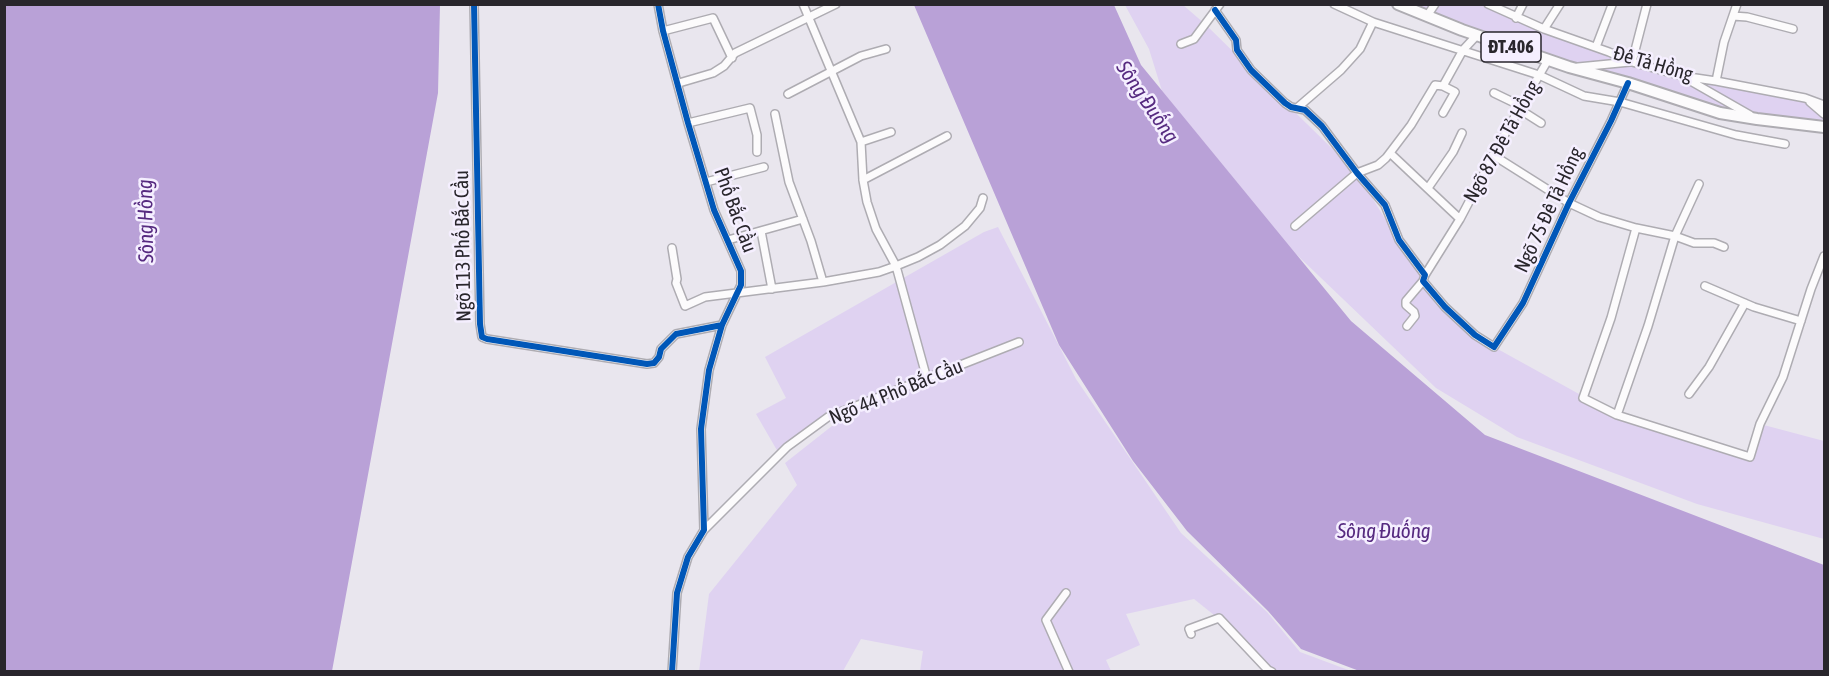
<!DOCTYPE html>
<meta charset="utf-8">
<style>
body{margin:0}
#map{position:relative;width:1829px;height:676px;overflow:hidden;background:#e9e6ee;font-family:"Asap Condensed",sans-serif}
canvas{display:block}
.frame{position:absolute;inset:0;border:6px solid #29262c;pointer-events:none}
</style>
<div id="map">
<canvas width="1829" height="676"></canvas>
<div class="frame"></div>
</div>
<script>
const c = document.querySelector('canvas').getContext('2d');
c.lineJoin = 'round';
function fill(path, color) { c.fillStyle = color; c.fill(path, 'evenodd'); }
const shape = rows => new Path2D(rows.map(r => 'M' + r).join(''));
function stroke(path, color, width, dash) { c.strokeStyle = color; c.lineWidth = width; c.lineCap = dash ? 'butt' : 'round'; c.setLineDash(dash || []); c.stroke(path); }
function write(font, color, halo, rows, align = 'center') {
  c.font = font + ' "Asap Condensed",sans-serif'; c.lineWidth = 5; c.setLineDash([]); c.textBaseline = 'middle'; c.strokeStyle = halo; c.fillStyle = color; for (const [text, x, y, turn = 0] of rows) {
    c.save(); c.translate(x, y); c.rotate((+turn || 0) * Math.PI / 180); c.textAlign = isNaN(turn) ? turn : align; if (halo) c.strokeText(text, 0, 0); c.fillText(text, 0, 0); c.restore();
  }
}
fill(shape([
 [1125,5,1183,5,1205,24,1357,173,1423,281,1494,347,1617,415,1750,457,1760,424,1824,441,1824,539,1697,504,1517,437,1436,388,1296,254,1162,91,1149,49],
 [1398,5,1488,5,1632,62,1824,105,1824,127,1720,113],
 [998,227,1076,379,1181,533,1267,612,1300,652,1351,671,1272,672,1219,619,1194,599,1126,614,1140,645,1106,660,1111,671,920,671,923,651,861,639,843,671,699,672,709,594,797,485,785,463,851,411,847,406,778,452,756,414,786,398,765,357,984,232]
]), '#dfd2f1');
fill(shape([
 [4,5,440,5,438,93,332,671,5,671],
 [914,5,1114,5,1141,65,1351,321,1485,435,1824,565,1824,671,1362,672,1301,649,1268,611,1187,531,1133,461,1059,345]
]), '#b9a1d7');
const minor = shape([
 [474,4,480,324,482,337,487,339,647,364,654,363,659,357,661,349,676,334,722,325],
 [658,4,663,31,688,123,714,210,741,271,741,285,722,325,709,370,701,429,704,530,688,557,677,593,672,672],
 [1334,4,1373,22,1539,75,1584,96,1620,102,1736,135,1785,144],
 [1488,4,1544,29,1609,52,1632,62,1682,76,1716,81,1805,98,1824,105],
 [1215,10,1236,40,1237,50,1251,70,1285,103,1291,107,1305,110,1322,126,1357,173,1385,205,1399,240,1425,275,1423,281,1445,307,1475,335,1494,347,1523,303,1569,203,1611,121,1628,83],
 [1427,16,1435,4],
 [1733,16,1747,17,1793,29],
 [1516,18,1523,4],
 [1544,29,1560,4],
 [663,31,713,18,732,58],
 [1181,44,1194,39,1220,4],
 [1596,47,1612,5],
 [1632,62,1647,4],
 [1578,67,1630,62],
 [1687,79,1750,115],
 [1716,81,1724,42,1737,4],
 [679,83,713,73,724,66,735,53,836,4],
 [1494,93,1521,106],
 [788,94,861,56,886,49],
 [1810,102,1824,114],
 [1297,108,1341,70,1360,49,1373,22],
 [1519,109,1541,123],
 [1443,113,1455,92,1443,86],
 [775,114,789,182,811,241,823,282],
 [688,123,750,108,757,135,757,152],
 [861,142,891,132],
 [1390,153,1460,219],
 [1493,155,1569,203,1599,217,1636,228,1675,236,1694,243,1714,243,1724,247],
 [863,180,947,136],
 [706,182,764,167],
 [1428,188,1453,152,1462,133],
 [1295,226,1357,173,1378,165,1386,158,1411,125,1435,85,1443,86,1463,50,1477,35],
 [1636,228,1611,318,1583,398,1617,415,1750,457,1760,424,1783,377,1811,289,1824,256],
 [761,231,772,289],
 [728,240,803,219],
 [672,248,677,279,676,283,685,306,705,297,823,282,879,272,896,266,876,229,867,202,863,180,861,142,803,4],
 [1425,275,1460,219,1502,139,1548,60],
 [1705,286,1754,307,1801,321],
 [1407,326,1415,316,1414,312,1406,305,1406,301,1423,281],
 [927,379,896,266,918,257,940,245,965,226,980,208,983,198],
 [1689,394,1709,367,1745,303],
 [1617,415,1648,326,1675,236,1699,184],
 [704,530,787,447,828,417,1019,342],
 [1066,593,1046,620,1069,672],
 [1191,634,1189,629,1219,618,1268,670,1272,672]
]);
const primary = shape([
 [1398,4,1462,30,1569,67,1628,83,1720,113,1757,119,1824,127]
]);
stroke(minor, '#aeacb2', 10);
stroke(primary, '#aeacb2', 14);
stroke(minor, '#fcfbfc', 7);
stroke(primary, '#fcfbfc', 10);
stroke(shape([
 [474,4,480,324,482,337,487,339,647,364,654,363,659,357,661,349,676,334,722,325],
 [658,4,663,31,688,123,714,210,741,271,741,285,722,325,709,370,701,429,704,530,688,557,677,593,672,672],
 [1215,10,1236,40,1237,50,1251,70,1285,103,1291,107,1305,110,1322,126,1357,173,1385,205,1399,240,1425,275,1423,281,1445,307,1475,335,1494,347,1523,303,1569,203,1611,121,1628,83]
]), '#0057b8', 6);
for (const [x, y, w] of [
 [1511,47,60]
]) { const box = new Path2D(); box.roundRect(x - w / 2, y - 15, w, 30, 4.5); c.fillStyle = '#f5efff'; c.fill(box); stroke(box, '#29262c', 1.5); }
write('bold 18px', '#29262c', null, [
 ["ĐT.406",1511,47]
]);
write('20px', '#29262c', '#f5efff', [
 ["Đê Tả Hồng",1653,64,16],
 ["Ngõ 87 Đê Tả Hồng",1502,142,-61],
 ["Phố Bắc Cầu",735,210,70],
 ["Ngõ 75 Đê Tả Hồng",1549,210,-65],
 ["Ngõ 113 Phố Bắc Cầu",463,246,-91],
 ["Ngõ 44 Phố Bắc Cầu",896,392,-22]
]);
write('italic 21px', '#562a80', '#f5efff', [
 ["Sông Đuống",1147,102,56],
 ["Sông Hồng",146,221,-91],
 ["Sông Đuống",1384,531]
]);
</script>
